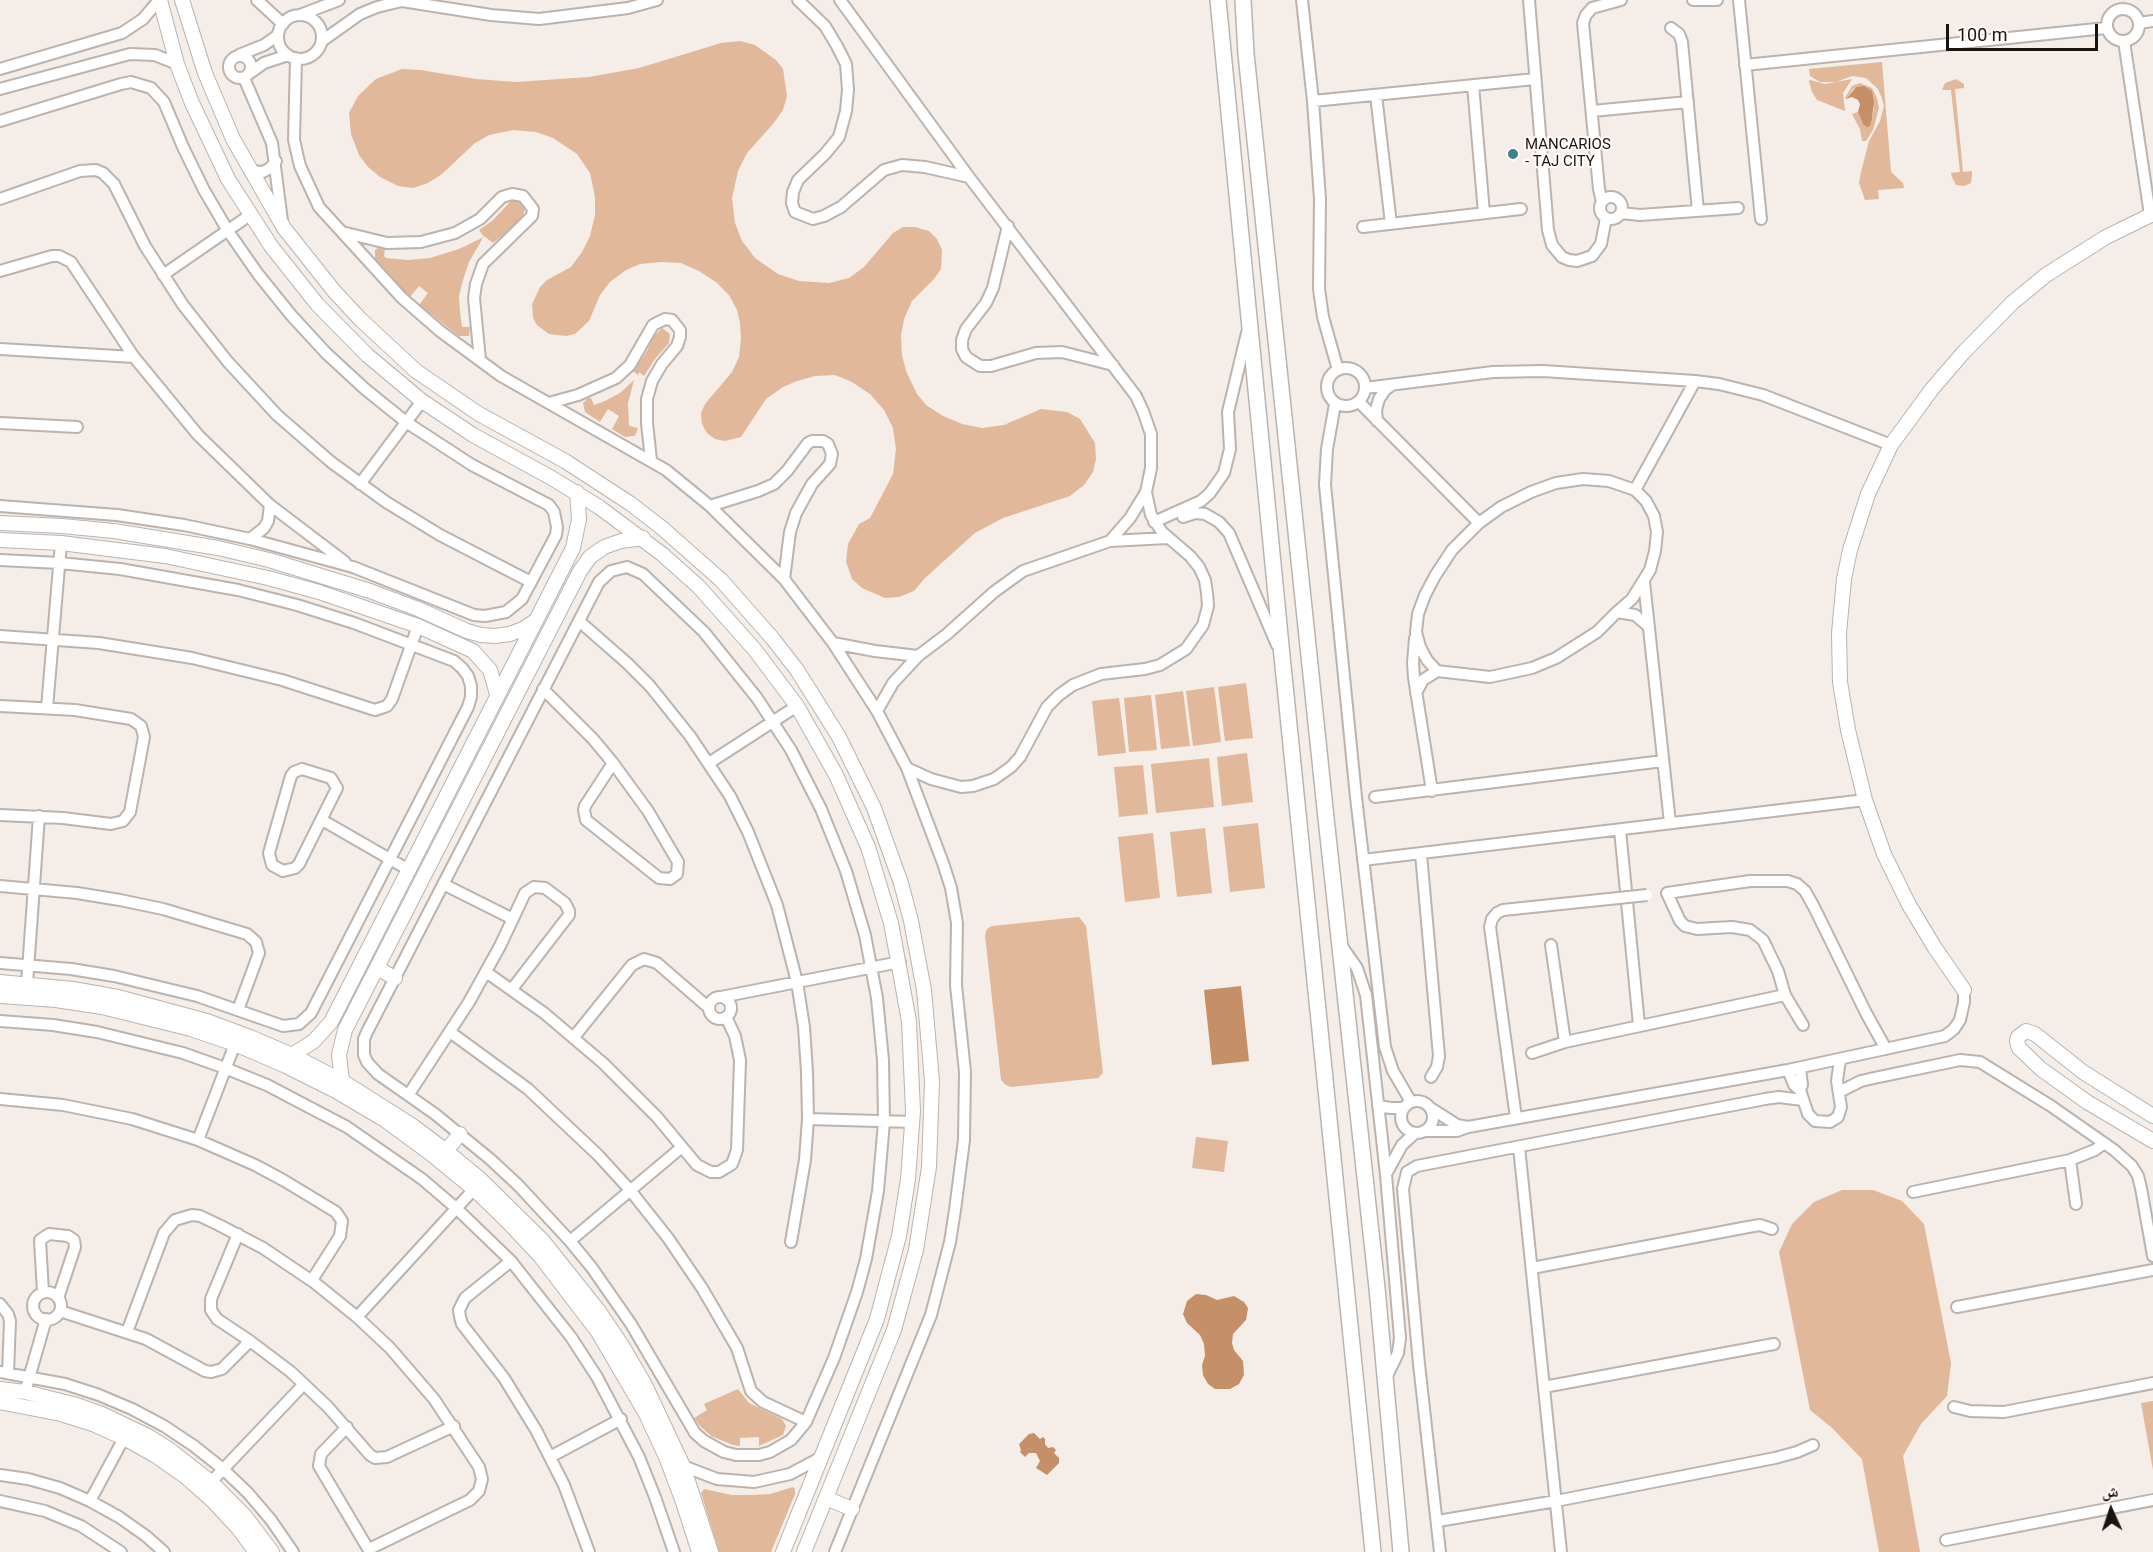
<!DOCTYPE html>
<meta charset="utf-8">
<style>
body{margin:0}
#map{position:relative;width:2153px;height:1552px;overflow:hidden;background:#f5ede7;font-family:Roboto,"Noto Naskh Arabic",sans-serif}
canvas{display:block}
.north{position:absolute;left:2081px;top:1480px;width:60px;height:60px;-webkit-text-stroke:4px #fffbf9;paint-order:stroke;rotate:357deg;font-size:16px;font-weight:700;line-height:24px;text-align:center;color:#171412}
.north::after{content:'';display:block;margin:auto;width:21px;height:27px;background:#171412;clip-path:polygon(50% 0,100% 100%,50% 72%,0 100%)}
.scale{position:absolute;left:1946px;top:24px;width:152px;height:27px;box-sizing:border-box;border:3px solid #171412;border-top:0;padding-left:8px;font-size:18px;line-height:21px;white-space:nowrap;color:#171412;-webkit-text-stroke:4px #fffbf9;paint-order:stroke}
</style>
<div id="map">
<canvas width="2153" height="1552"></canvas>
<div class="north">ش</div>
<div class="scale">100 m</div>
</div>
<script>
const c = document.querySelector('canvas').getContext('2d');
c.lineJoin = 'round';
function fill(path, color) { c.fillStyle = color; c.fill(path, 'evenodd'); }
const shape = rows => new Path2D(rows.map(r => 'M' + r).join(''));
function stroke(path, color, width, dash) { c.strokeStyle = color; c.lineWidth = width; c.lineCap = dash ? 'butt' : 'round'; c.setLineDash(dash || []); c.stroke(path); }
function write(font, color, halo, rows, align = 'center') {
  c.font = font + ' Roboto,sans-serif'; c.lineWidth = 4.5; c.setLineDash([]); c.textBaseline = 'middle'; c.strokeStyle = halo; c.fillStyle = color; for (const [text, x, y, turn = 0] of rows) {
    c.save(); c.translate(x, y); c.rotate((+turn || 0) * Math.PI / 180); c.textAlign = isNaN(turn) ? turn : align; if (halo) c.strokeText(text, 0, 0); c.fillText(text, 0, 0); c.restore();
  }
}
fill(shape([
 [740,41,755,45,776,60,783,69,787,96,783,110,773,124,747,153,738,171,732,198,735,223,742,241,755,258,778,274,799,281,829,283,849,278,864,267,893,233,903,227,915,227,929,231,937,239,942,250,941,269,934,279,912,301,904,319,901,336,902,355,906,371,917,394,926,405,943,416,962,424,982,428,1004,425,1041,409,1067,412,1080,419,1095,443,1096,459,1093,472,1084,485,1070,496,1003,518,975,533,925,578,914,591,899,597,885,598,862,588,852,579,846,562,848,544,859,524,870,518,893,474,896,449,893,428,884,410,870,394,852,382,835,375,815,376,797,381,783,387,766,399,741,437,725,441,715,439,707,433,702,424,701,413,705,404,732,372,739,357,741,338,740,323,737,310,729,295,716,282,699,271,681,263,661,262,640,264,626,270,610,282,600,295,589,321,575,334,566,336,549,334,537,325,533,318,532,304,540,287,547,280,571,267,582,252,590,236,595,215,595,197,590,173,577,154,553,138,536,132,513,130,489,135,475,143,442,174,428,183,413,188,398,186,380,177,368,167,359,155,351,134,349,113,358,96,376,79,402,69,420,70,476,79,516,82,589,77,639,68,721,43],
 [1882,62,1891,172,1903,183,1904,188,1878,190,1879,199,1865,200,1859,183,1861,172,1869,141,1880,121,1884,106,1881,96,1878,89,1866,78,1852,76,1836,82,1820,82,1810,76,1809,69],
 [1852,79,1843,93,1845,111,1817,100,1812,92,1809,81,1810,80,1825,84],
 [1956,79,1964,84,1964,88,1955,89,1963,172,1972,171,1972,175,1971,183,1964,186,1956,185,1952,177,1951,173,1960,172,1951,90,1942,90,1945,83],
 [1860,83,1872,88,1877,98,1879,108,1873,130,1866,141,1862,141,1860,129,1852,114,1858,112,1863,124,1872,118,1874,108,1859,86,1853,89,1846,99,1845,98,1852,86],
 [512,200,515,200,523,204,525,208,522,219,493,243,484,236,469,262,463,280,459,296,460,312,462,327,470,327,469,336,459,336,419,305,428,293,419,286,410,297,375,260,375,250,378,248,385,249,384,256,386,258,408,260,430,258,459,249,484,237,479,230,492,221],
 [662,328,670,334,669,343,655,359,644,376,639,372,638,375,633,371,647,351,653,337],
 [634,380,628,403,629,426,638,428,635,436,625,437,612,429,619,416,608,409,600,422,585,412,583,403,588,398,591,398,594,405,605,401,620,393],
 [1246,683,1253,738,1225,741,1218,687],
 [1214,687,1221,742,1193,746,1186,691],
 [1183,691,1190,746,1161,749,1155,695],
 [1151,695,1157,750,1129,752,1124,698],
 [1119,698,1126,753,1098,756,1092,701],
 [1247,753,1253,802,1222,806,1217,757],
 [1209,758,1214,807,1156,813,1151,764],
 [1143,765,1148,814,1119,817,1114,767],
 [1258,823,1265,888,1230,892,1223,827],
 [1205,828,1212,893,1177,897,1170,832],
 [1153,833,1160,898,1125,902,1118,837],
 [1079,917,1086,926,1103,1073,1098,1078,1011,1087,1006,1085,1001,1080,985,935,987,929,992,926],
 [1196,1137,1228,1141,1224,1172,1192,1168],
 [1842,1190,1873,1190,1902,1201,1924,1224,1951,1363,1947,1396,1921,1424,1903,1456,1920,1552,1879,1552,1862,1459,1831,1427,1810,1410,1779,1252,1792,1224,1814,1202],
 [738,1389,749,1403,782,1419,786,1426,783,1435,759,1446,759,1437,740,1438,740,1446,733,1445,711,1436,701,1427,694,1418,707,1410,704,1404],
 [2153,1401,2153,1470,2141,1403],
 [793,1487,795,1489,795,1494,771,1552,719,1552,701,1493,704,1489,732,1495,751,1495,770,1494]
]), '#e1b899');
fill(shape([
 [1864,86,1872,91,1874,102,1872,118,1870,126,1867,127,1863,124,1858,112,1860,104,1858,100,1852,97,1846,99,1856,87],
 [1241,986,1249,1061,1212,1065,1204,990],
 [1196,1294,1206,1295,1217,1300,1234,1296,1244,1302,1248,1308,1246,1320,1233,1334,1232,1343,1234,1350,1243,1361,1244,1375,1239,1384,1230,1389,1215,1389,1208,1384,1203,1375,1202,1365,1205,1356,1204,1344,1200,1335,1187,1323,1183,1314,1187,1301],
 [1034,1433,1040,1439,1043,1437,1045,1439,1045,1444,1048,1448,1053,1447,1056,1450,1054,1453,1059,1458,1059,1463,1047,1475,1036,1468,1040,1461,1036,1453,1029,1453,1025,1457,1020,1452,1021,1450,1019,1444,1029,1434]
]), '#c59067');
const minor = shape([
 [257,0,283,24],
 [798,0,825,26,837,46,846,64,848,90,846,111,839,137,825,154,798,180,793,192,792,203,795,212,813,219,824,216,841,207,884,170,902,165,925,167,969,177],
 [840,0,969,177,1136,396,1143,411,1151,434,1151,468,1146,492,1151,515,1162,532,1190,556,1199,567,1205,580,1207,593,1208,606,1203,625,1186,649,1160,665,1145,669,1101,674,1073,685,1059,695,1047,707,1020,757,1011,767,994,779,973,786,961,787,931,779,907,768],
 [1302,0,1313,101,1320,199,1319,289,1323,317,1338,370],
 [1529,0,1548,230,1552,245,1562,257,1569,260,1577,261,1592,256,1601,244,1606,218],
 [1693,0,1717,0],
 [1739,0,1761,219],
 '2107 25a16 16 0 1 1 32 0a16 16 0 1 1-32 0Z',
 [300,15,339,0],
 '278 37a22 22 0 1 1 44 0a22 22 0 1 1-44 0Z',
 [2139,23,2153,21],
 [1671,28,1679,34,1682,42,1698,211],
 [322,41,360,14,377,7,402,1,491,15,539,19,628,8,657,0],
 [2124,41,2150,215],
 [239,55,264,45,278,35],
 '229 67a11 11 0 1 1 22 0a11 11 0 1 1-22 0Z',
 [296,58,294,140,300,166,319,207,402,298,440,331,501,376,666,470,710,506,784,579,833,643,877,711,907,768,943,863,951,888,957,923,956,985,965,1072,964,1140,955,1210,950,1242,931,1315,835,1552],
 [1745,65,2106,28],
 [0,69,122,33,143,19,159,0],
 [250,73,264,63,288,55],
 [244,78,272,143,282,221],
 [1473,85,1484,213],
 [0,89,130,54,155,55,177,64],
 [1376,95,1391,224],
 [1313,101,1535,79],
 [1592,111,1688,102],
 [0,121,121,84,131,82,151,88,164,102,183,147,204,190,228,231,258,274,291,315,326,353,365,389,406,422,472,465,549,505,554,512,557,527,556,535,522,599,506,612,485,616,474,615,353,567,250,539,184,525,117,515,0,506],
 [250,171,263,172,270,168,276,161],
 '1600 208a11 11 0 1 1 22 0a11 11 0 1 1-22 0Z',
 [0,199,80,171,96,170,103,173,114,184,145,246,183,305,228,362,277,415,331,462,386,502,440,535,531,582],
 [1602,202,1599,189,1583,23,1586,15,1592,8,1621,0],
 [1621,213,1640,215,1738,208],
 [1008,226,993,288,986,303,966,329,962,340,962,349,966,357,980,366,991,366,1036,353,1062,352,1113,365],
 [1363,227,1521,209],
 [342,232,387,243,421,242,455,233,480,219,502,197,512,194,523,196,533,209,532,216,483,264,476,284,474,298,480,360],
 [0,271,52,256,59,256,71,262,134,357,198,435,270,505,345,562],
 [163,275,250,215],
 [0,349,134,357],
 '1327 387a19 19 0 1 1 38 0a19 19 0 1 1-38 0Z',
 [1365,388,1493,372,1543,371,1695,381,1719,384,1763,395,1891,445],
 [1359,402,1479,523],
 [549,403,578,395,616,378,630,365,653,325,665,319,672,320,680,330,680,337,677,346,662,364,652,381,647,399,647,423,651,460],
 [1335,404,1327,449,1325,485,1356,797,1385,1047,1393,1071,1411,1102],
 [1377,421,1376,410,1379,399,1385,390,1392,385],
 [0,423,77,427],
 [360,484,422,401],
 [1635,490,1695,381],
 [710,506,758,491,774,484,787,471,808,443,812,441,823,441,828,444,832,454,830,464,812,484,796,513,790,532,784,579],
 [1183,517,1195,513,1205,514,1219,522,1229,533,1277,645],
 [1154,522,1201,501,1210,493,1224,473,1230,449,1228,412,1247,333],
 [250,539,264,528,268,521,270,505],
 [1110,541,1130,518,1146,492],
 [0,560,60,563,120,569,238,590,297,605,354,623,454,661,462,668,468,676,471,686,471,697,468,707,311,1013,299,1024,283,1026,197,996,114,976,71,969,0,963],
 [627,567,643,574,704,632,757,698,791,750,821,809,846,871,865,935,877,998,883,1060,884,1122,878,1191,866,1259,857,1292,834,1358,806,1422,791,1440,770,1452,759,1455,736,1455,724,1452,704,1441,695,1433,631,1324,592,1268,570,1241,518,1185,490,1159,435,1114,378,1074,367,1062,364,1055,364,1039,367,1032,599,582,611,571,627,567],
 [1644,582,1670,823],
 [1617,612,1632,599,1650,570,1655,551,1657,532,1654,516,1646,501,1635,490,1609,481,1583,479,1556,483,1531,492,1501,507,1479,523,1452,550,1435,576,1425,595,1418,614,1416,632,1420,647,1427,660,1437,671,1490,677,1532,668,1556,658,1597,632,1617,612,1635,615,1648,626],
 [579,621,627,663,650,686,690,736,730,796,748,832,777,905,797,982,804,1027,807,1072,808,1119,805,1160,791,1242],
 [0,636,99,643,192,658,282,680,375,710,387,706,392,699,418,626],
 [1415,638,1413,663,1414,678,1432,791],
 [833,643,875,651,918,656],
 [543,689,593,739,613,763,648,811,678,862,677,874,670,879,659,878,586,820,584,810,585,806,613,763],
 [1416,693,1423,680,1437,671],
 [0,706,75,710,131,719,141,726,144,737,130,812,123,821,111,824,63,818,0,815],
 [47,708,61,543],
 [877,711,893,683,918,656,947,634,994,592,1023,571,1110,541,1167,538],
 [709,763,797,706],
 [302,769,331,778,337,788,299,864,295,868,283,871,272,865,269,853,291,776,294,772,302,769],
 [1375,797,1663,761],
 [322,820,409,870],
 [1620,830,1639,1025],
 [1421,854,1439,1056,1437,1067,1431,1077],
 [1363,860,1865,800],
 [443,884,513,919],
 [0,886,77,893,120,900,163,909,247,934,256,942,259,953,238,1010],
 [1341,945,1357,968,1366,995,1386,1175,1400,1338,1398,1353,1385,1380],
 [1551,945,1565,1042],
 [486,972,544,1013,603,1063,657,1117,697,1165,711,1172,719,1172,732,1164,737,1150,740,1060,735,1036,726,1017],
 [27,984,39,816],
 [721,997,900,962],
 '709 1008a11 11 0 1 1 22 0a11 11 0 1 1-22 0Z',
 [0,1021,53,1025,97,1032,183,1053,225,1068,267,1085,347,1127,422,1179,456,1208,511,1261,571,1337,597,1377,639,1457,655,1497,674,1552],
 [1803,1025,1785,995,1778,971,1763,940,1750,930,1732,927,1697,929,1685,926,1680,921,1667,893,1750,881,1788,881,1797,884,1805,891,1814,907,1866,1013,1886,1049],
 [450,1032,528,1089,598,1155,630,1190,668,1238,702,1288,737,1348,751,1391,763,1402,806,1422],
 [574,1037,632,965,644,959,657,963,709,1008],
 [1532,1053,1565,1042,1785,995],
 [1800,1068,1802,1085,1800,1090,1808,1114,1815,1121,1830,1122,1838,1117,1841,1107,1837,1081,1840,1060],
 [1788,1070,1794,1085,1800,1090],
 [1839,1092,1861,1081,1874,1078,1960,1060,1980,1062,2051,1106,2114,1150,2132,1166,2138,1176,2141,1188,2153,1256],
 [409,1094,469,1002,500,946,525,893,534,887,545,888,565,903,569,911,569,915,512,989],
 [0,1099,63,1105,132,1119,198,1140,255,1165,283,1180,336,1212,342,1221,340,1236,312,1280],
 '1401 1117a16 16 0 1 1 32 0a16 16 0 1 1-32 0Z',
 [1378,1106,1391,1108,1404,1108],
 [1432,1109,1457,1125,1468,1127],
 [1516,1118,1490,927,1492,919,1497,913,1503,910,1609,899],
 [808,1119,913,1122],
 [1424,1131,1457,1131,1468,1127,1788,1070,1945,1036,1954,1029,1960,1020,1964,1002,1964,990],
 [198,1140,235,1044],
 [1519,1147,1561,1552],
 [2070,1160,2076,1204],
 [1386,1174,1402,1145,1415,1133],
 [1913,1192,2070,1160,2095,1150,2103,1144],
 [238,1234,211,1299,211,1310,217,1319,250,1341,291,1372,328,1407,370,1455,375,1458,387,1457,454,1426],
 [570,1241,682,1147],
 [511,1261,465,1298,459,1310,460,1317,462,1324,504,1378,536,1430,564,1485,589,1552],
 [1532,1268,1748,1227,1760,1225,1772,1229],
 [43,1292,40,1240,49,1234,68,1236,74,1240,75,1247,58,1298],
 '33 1306a14 14 0 1 1 28 0a14 14 0 1 1-28 0Z',
 [0,1304,8,1314,10,1321,8,1373],
 [1957,1307,2153,1270],
 [60,1311,146,1339,205,1371,211,1372,222,1369,250,1341],
 [357,1317,474,1189],
 [127,1332,164,1233,175,1220,192,1215,200,1216,219,1225,263,1248,315,1283,357,1317,390,1348,434,1399,479,1467,482,1479,479,1491,470,1500,369,1549],
 [0,1372,65,1384,99,1395,132,1409,164,1426,194,1446,223,1469,248,1493,271,1520,293,1552],
 [1544,1387,1774,1344],
 [25,1392,46,1319],
 [1954,1407,1970,1411,2004,1412,2153,1383],
 [347,1427,321,1454,319,1466,370,1552],
 [550,1457,621,1419],
 [683,1466,717,1479,754,1482,790,1474,822,1457],
 [0,1475,28,1479,60,1488,90,1501,119,1517,146,1536,164,1552],
 [211,1482,304,1384],
 [0,1501,45,1511,81,1526,121,1552],
 [90,1501,124,1438],
 [1438,1521,1556,1501,1775,1458,1797,1452,1813,1445],
 [1946,1540,2153,1500],
 [1440,1552,1419,1364,1403,1189,1407,1172,1417,1166,1765,1099,1779,1097,1803,1100]
]);
const tertiary = shape([
 [160,0,177,64,192,103,228,179,271,246,317,304,367,355,422,401,473,435,550,477,599,507,662,554,699,587,755,650,797,706,836,775,868,847,891,923,909,1021,913,1111,908,1179,899,1236,877,1319,783,1552],
 [182,0,205,73,233,139,284,228,334,291,360,319,416,371,479,414,565,461,631,504,662,528,721,580,773,639,797,670,839,737,874,808,901,883,911,921,924,990,932,1081,929,1167,916,1250,894,1330,804,1552],
 [0,523,62,526,114,531,218,548,269,560,370,591,418,609,467,631,481,635,495,636,510,634,523,629,535,621],
 [0,540,61,543,165,556,268,578,319,592,418,626,473,651,490,670,497,694],
 [377,968,395,978],
 [0,982,73,989,118,997,207,1021,250,1037,292,1055,342,1081,413,1126,446,1151,480,1179,543,1241,598,1310,623,1347,645,1385,683,1466,711,1552],
 [1964,990,1935,948,1909,905,1884,854,1865,800,1848,730,1840,682,1839,633,1844,579,1850,550,1868,494,1891,445,1932,389,1963,353,2012,303,2046,275,2106,237,2153,214],
 [0,996,56,1000,102,1007,191,1029,235,1044,286,1066,336,1091,385,1120,430,1153,474,1189,508,1222,540,1256,598,1332,646,1414,666,1457,683,1502,699,1552],
 [292,1055,314,1041,331,1022,573,548,579,519,577,492],
 [342,1081,339,1055,345,1030,580,571,590,557,604,547,621,541,643,538],
 [2153,1116,2083,1072,2035,1034,2026,1031,2018,1037,2017,1041,2019,1048,2041,1069,2087,1102,2153,1141],
 [446,1151,460,1134],
 [0,1389,25,1392,77,1405,102,1414,148,1436,170,1450,211,1482,245,1516,272,1552],
 [0,1402,61,1414,93,1424,124,1438,156,1456,186,1477,213,1501,238,1528,256,1552],
 [826,1498,852,1509]
]);
const secondary = shape([
 [1218,0,1282,656,1373,1552],
 [1243,0,1246,54,1326,818,1377,1288,1401,1552]
]);
stroke(minor, '#bbb3ae', 14);
stroke(tertiary, '#bbb3ae', 16);
stroke(secondary, '#bbb3ae', 18);
stroke(minor, '#fff', 10);
stroke(tertiary, '#fff', 14);
stroke(secondary, '#fff', 15);
const minorBridge = shape([
 [1609,899,1647,895]
]);
stroke(minorBridge, '#bbb3ae', 14, []);
stroke(minorBridge, '#fff', 10);
for (const [x, y, r, color] of [
 [1513,154,6,"#3c818f"]
]) { const dot = new Path2D(); dot.arc(x, y, r, 0, 2 * Math.PI); c.fillStyle = color; c.fill(dot); stroke(dot, '#fffbf9', 2); }
write('15px', '#171412', '#fffbf9', [
 ["MANCARIOS",1525,145],
 ["- TAJ CITY",1525,162]
], 'left');
</script>
